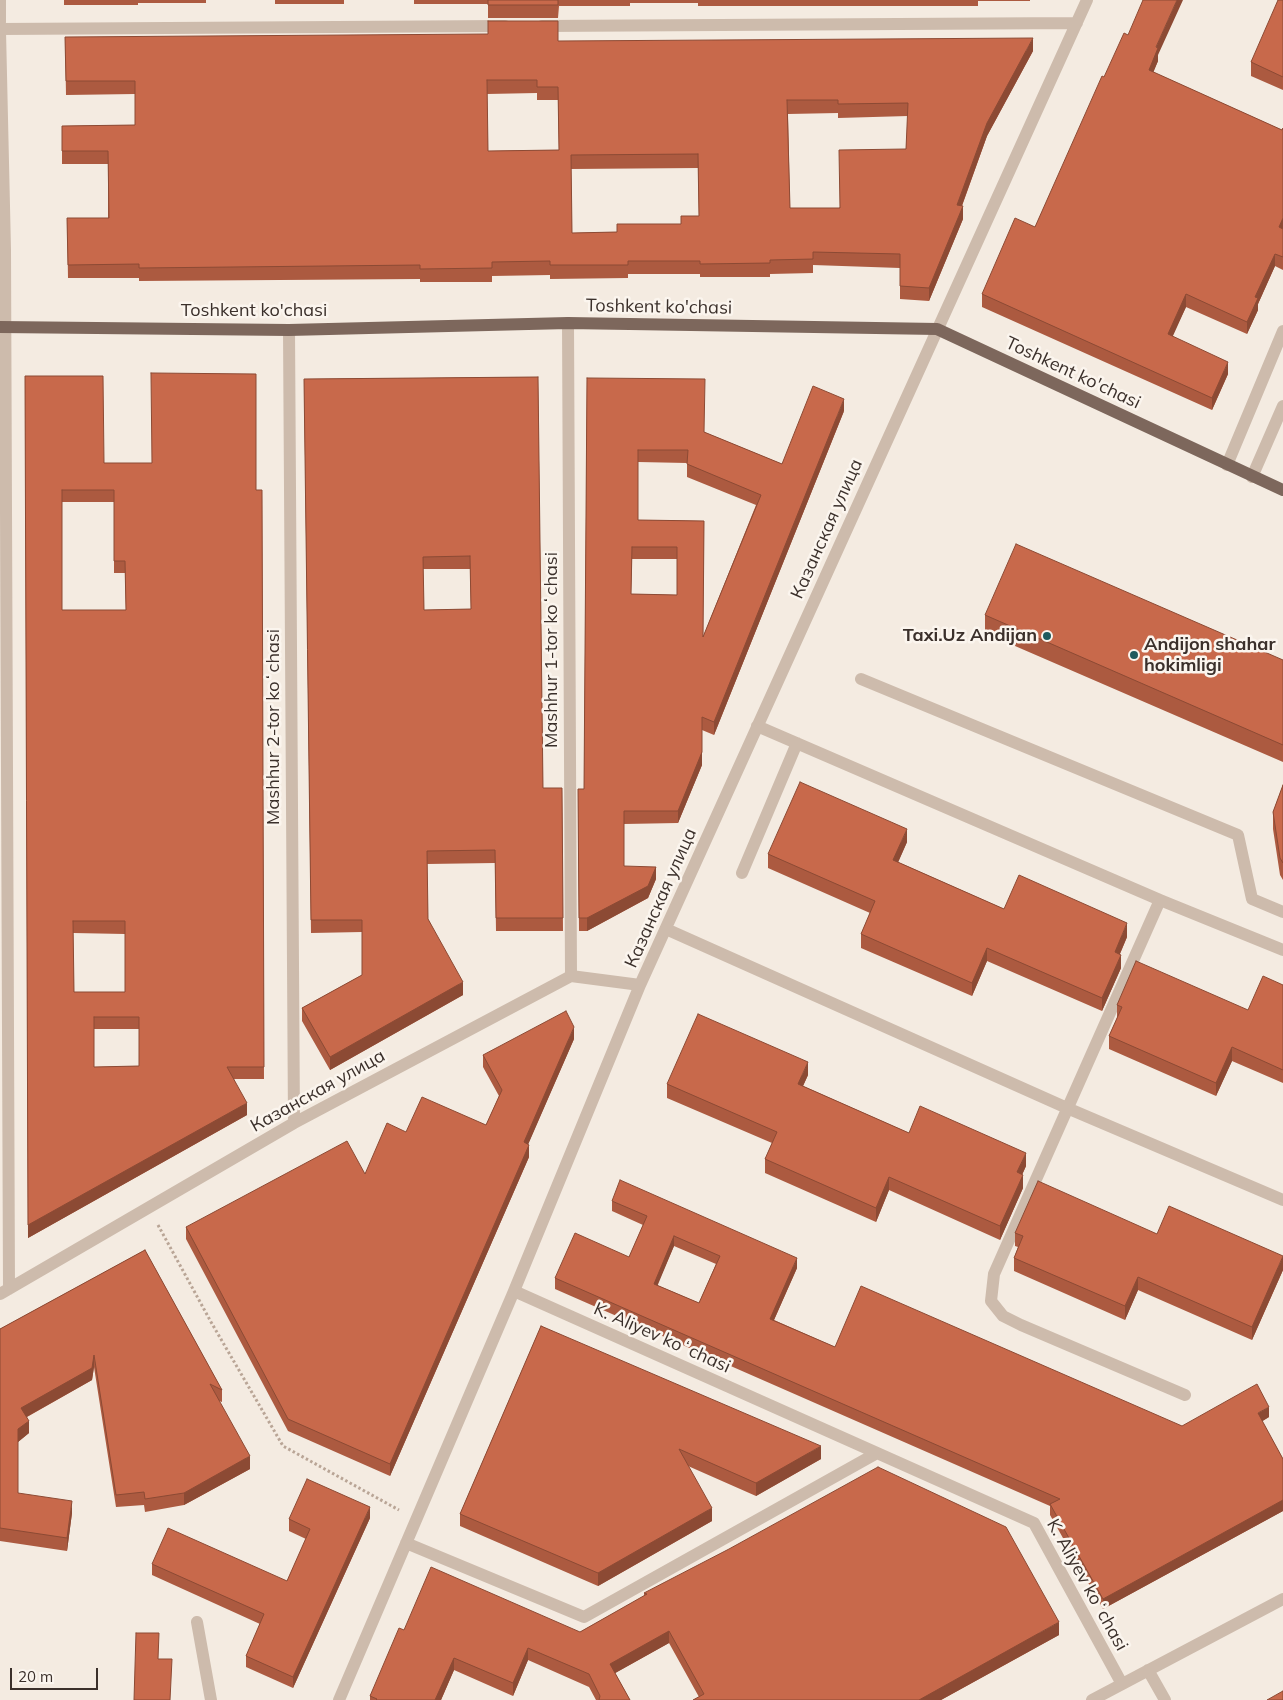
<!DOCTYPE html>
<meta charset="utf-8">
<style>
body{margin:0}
#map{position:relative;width:1283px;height:1700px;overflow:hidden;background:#f4ebe1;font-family:Mulish,sans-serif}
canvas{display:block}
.scale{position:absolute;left:10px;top:1668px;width:88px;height:22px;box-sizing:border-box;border:2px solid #3b302b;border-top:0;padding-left:6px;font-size:15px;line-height:18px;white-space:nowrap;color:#3b302b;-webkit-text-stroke:4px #fbf5ee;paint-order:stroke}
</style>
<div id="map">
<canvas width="1283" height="1700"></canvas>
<div class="scale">20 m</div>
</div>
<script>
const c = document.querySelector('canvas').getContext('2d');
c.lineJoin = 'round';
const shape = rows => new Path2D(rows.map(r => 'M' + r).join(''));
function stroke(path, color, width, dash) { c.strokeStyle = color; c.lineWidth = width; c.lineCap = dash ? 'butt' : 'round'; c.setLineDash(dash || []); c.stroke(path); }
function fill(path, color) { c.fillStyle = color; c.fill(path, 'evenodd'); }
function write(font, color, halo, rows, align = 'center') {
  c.font = font + ' Mulish,sans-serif'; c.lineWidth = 5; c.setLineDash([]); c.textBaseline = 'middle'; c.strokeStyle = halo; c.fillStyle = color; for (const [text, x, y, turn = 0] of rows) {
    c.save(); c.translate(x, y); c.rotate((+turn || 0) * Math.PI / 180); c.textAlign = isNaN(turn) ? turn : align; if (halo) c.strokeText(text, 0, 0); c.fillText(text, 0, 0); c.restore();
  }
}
stroke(shape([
 [158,1225,211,1322,283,1446,399,1510]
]), '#b9a596', 3, [2.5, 2.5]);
stroke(shape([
 [0,22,0,0],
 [542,26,1077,23],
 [0,29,505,26],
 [0,31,5,250,9,1289],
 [568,323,571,976],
 [289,330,294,1123],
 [1227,465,1283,331],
 [1252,477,1283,406],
 [861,679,1238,835,1252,899,1283,912],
 [757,726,1160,900],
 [742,873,797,743],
 [666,929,1067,1108,1283,1200],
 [514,1291,640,985,1087,0],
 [0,1294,294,1123,571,976,640,985],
 [1185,1395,1021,1325,1003,1316,991,1301,994,1274,1160,900,1283,950],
 [406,1543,584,1617,877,1453],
 [197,1622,211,1700],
 [1148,1670,1165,1700],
 [339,1700,514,1291,1034,1523,1122,1684],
 [1092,1700,1283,1599]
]), '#cdbbac', 12);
stroke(shape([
 [0,327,289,330,568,323,937,329,1283,490]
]), '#7d675c', 12);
fill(shape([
 [64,0,206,0,206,3,138,3,138,5,64,5],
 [275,0,344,0,344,4,275,4],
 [414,0,1030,0,1030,1,978,1,978,6,698,6,698,3,630,3,630,6,559,6,558,18,488,18,488,4,414,4],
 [1283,0,1283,90,1251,76,1251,62],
 [65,37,558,41,1033,51,987,136,962,206,963,219,929,301,900,299,900,268,813,265,813,273,770,274,770,277,700,277,700,274,628,274,628,278,550,279,550,275,492,276,492,282,420,282,420,279,139,281,139,278,68,278,67,218,108,218,108,164,62,164,62,126,135,125,135,94,66,95],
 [537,93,537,100,558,100,559,150,488,151,487,94],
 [838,113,838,118,908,116,906,149,839,208,790,208,788,114],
 [698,168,699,216,681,224,617,232,572,233,571,169],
 [1158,55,1158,61,1153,72,1282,130,1283,128,1283,270,1275,266,1258,304,1258,310,1247,334,1186,307,1172,336,1228,374,1212,410,982,307,982,294,1035,227,1104,77],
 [25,376,104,463,256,490,262,490,264,1079,234,1079,247,1115,28,1238],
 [62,502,114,502,114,573,125,573,126,610,62,610],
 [73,933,125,934,125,992,74,992],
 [94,1029,139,1029,139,1066,94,1067],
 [538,377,543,788,562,788,563,931,496,931,495,863,427,864,428,919,463,995,330,1070,302,1021,302,1008,362,975,362,932,311,933,304,379],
 [423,569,470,569,471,609,424,610],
 [587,378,704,432,782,464,844,411,714,735,702,730,702,765,678,823,624,824,624,866,656,879,648,898,587,931,579,931,578,789,584,789],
 [638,462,687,463,687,477,756,505,703,637,704,521,638,520],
 [632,559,677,559,677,595,631,594],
 [985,615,1283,660,1283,762,985,633],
 [1283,785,1283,880,1280,875,1273,829,1273,812],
 [907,842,898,862,1004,909,1127,937,1120,954,1121,968,1102,1011,987,961,972,996,861,948,861,934,870,913,768,868,768,854],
 [1283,985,1283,1083,1232,1061,1216,1096,1109,1049,1109,1036,1117,1018,1117,1005,1248,1010],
 [574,1039,528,1144,529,1157,390,1476,288,1431,186,1239,186,1227,365,1174,406,1132,486,1125,499,1096,483,1067,483,1055],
 [808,1075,803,1086,909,1133,1026,1166,1022,1175,1023,1188,1000,1240,889,1190,876,1222,765,1173,765,1159,772,1143,667,1098,667,1084],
 [612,1201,797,1268,774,1320,835,1347,1182,1426,1269,1417,1262,1421,1283,1459,1283,1511,1103,1609,1050,1515,1050,1506,555,1289,555,1278,629,1257,643,1225,612,1211],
 [674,1246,716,1264,699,1303,657,1285],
 [1015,1233,1157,1234,1283,1270,1252,1340,1138,1290,1125,1320,1014,1271,1014,1258,1018,1247,1015,1246],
 [145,1250,222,1390,222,1402,219,1401,250,1469,184,1505,145,1512,144,1505,116,1507,94,1367,92,1380,27,1417,29,1433,18,1442,18,1493,72,1513,67,1551,0,1541,0,1329],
 [541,1326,821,1459,756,1496,688,1466,712,1521,598,1586,460,1526,460,1514],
 [370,1518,293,1688,246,1667,246,1656,260,1624,152,1575,152,1564,287,1581,306,1539,289,1531,289,1519],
 [644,1593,1059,1635,941,1700,693,1700,699,1697,669,1643,615,1673,630,1700,596,1700,589,1687,528,1660,513,1696,454,1670,441,1700,370,1700,370,1696,404,1630,580,1632,644,1596]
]), '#ac5a40');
fill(shape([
 [1177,0,1183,0,1158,55,1158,61,1149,83,1149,70,1156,47],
 [1033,38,1033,51,987,136,957,219,957,205,987,123],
 [963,206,963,219,929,301,929,288],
 [1283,218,1283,231,1279,227],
 [1275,254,1275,266,1258,304,1258,310,1247,334,1247,322,1255,297],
 [1186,294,1186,307,1168,347,1168,334],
 [1228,362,1228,374,1212,410,1212,398],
 [844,399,844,411,714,735,714,722],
 [702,717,702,765,678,823,678,811],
 [907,829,907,842,893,874,893,860],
 [656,867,656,879,648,898,587,931,587,918],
 [1127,923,1127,937,1115,965,1115,952],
 [987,948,987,961,972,996,972,983],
 [1121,955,1121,968,1102,1011,1102,998],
 [463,982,463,995,330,1070,330,1057],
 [574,1027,574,1039,524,1154,524,1142],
 [1232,1047,1232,1061,1216,1096,1216,1083],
 [808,1062,808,1075,798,1097,798,1084],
 [247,1103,247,1115,28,1238,28,1225],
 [529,1145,529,1157,390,1476,390,1464],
 [1026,1153,1026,1166,1017,1186,1017,1172],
 [1023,1175,1023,1188,1000,1240,1000,1226],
 [889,1177,889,1190,876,1222,876,1208],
 [674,1236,674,1246,654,1294,654,1284],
 [1283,1256,1283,1270,1252,1340,1252,1327],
 [797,1258,797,1268,770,1329,770,1319],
 [1138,1277,1138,1290,1125,1320,1125,1306],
 [94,1355,94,1367,92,1380,21,1420,21,1408],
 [1269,1407,1269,1417,1258,1424,1258,1413],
 [29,1421,29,1433,18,1442,18,1429],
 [821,1446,821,1459,756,1496,756,1483],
 [250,1456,250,1469,184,1505,184,1493],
 [1283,1500,1283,1511,1103,1609,1103,1599],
 [72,1501,72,1513,67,1551,67,1538],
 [370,1507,370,1518,293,1688,293,1677],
 [712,1508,712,1521,598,1586,598,1573],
 [1059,1622,1059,1635,941,1700,919,1700],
 [669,1631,669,1643,610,1676,610,1664],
 [528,1648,528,1660,513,1696,513,1683],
 [454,1658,454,1670,441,1700,435,1700]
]), '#8c4a34');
const building = shape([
 [488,0,558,0,558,5,488,5,488,0],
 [1143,0,1177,0,1156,47,1158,48,1149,70,1282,130,1283,128,1283,218,1279,227,1283,229,1283,257,1275,254,1255,297,1258,298,1247,322,1186,294,1168,334,1228,362,1212,398,982,294,1015,218,1035,227,1102,76,1104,77,1124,33,1128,35,1143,0],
 [1278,0,1283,0,1283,77,1251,62,1278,0],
 [488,21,558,21,558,41,1033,38,987,123,957,205,963,206,929,288,900,286,900,254,813,252,813,259,770,260,770,263,700,264,700,261,628,261,628,265,550,265,550,261,492,262,492,268,420,269,420,265,139,268,139,264,68,265,67,218,109,218,108,151,62,151,62,126,135,125,135,81,66,81,65,37,488,34,488,21],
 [487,80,537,80,537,87,558,87,559,150,488,151,487,80],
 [787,100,838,100,838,104,908,103,906,149,839,150,840,208,790,208,787,100],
 [698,154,699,216,681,216,681,224,617,224,617,232,572,233,571,155,698,154],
 [151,373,256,374,256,490,262,490,264,1067,227,1067,247,1103,28,1225,25,376,103,376,104,463,152,463,151,373],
 [62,490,114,490,114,561,125,561,126,610,62,610,62,490],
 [73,921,125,921,125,992,74,992,73,921],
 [94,1017,139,1017,139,1066,94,1067,94,1017],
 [538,377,543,788,562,788,563,918,496,918,495,850,427,851,428,919,463,982,330,1057,302,1008,362,975,362,920,311,920,304,379,538,377],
 [470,556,471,609,424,610,423,557,470,556],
 [587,378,705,379,704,432,782,464,813,386,844,399,714,722,702,717,702,752,678,811,624,811,624,866,656,867,648,886,587,918,579,918,578,789,584,789,587,378],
 [638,450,688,450,687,464,761,495,703,637,704,521,638,520,638,450],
 [632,547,677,547,677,595,631,594,632,547],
 [1016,544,1283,660,1283,745,985,615,1016,544],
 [800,782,907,829,893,860,1004,909,1019,875,1127,923,1115,952,1121,955,1102,998,987,948,972,983,861,934,875,901,768,854,800,782],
 [1283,785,1283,863,1280,858,1273,812,1283,785],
 [1136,961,1248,1010,1263,976,1283,985,1283,1070,1232,1047,1216,1083,1109,1036,1122,1007,1117,1005,1136,961],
 [566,1011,574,1027,524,1142,529,1145,390,1464,288,1419,186,1227,347,1141,365,1174,387,1123,406,1132,422,1097,486,1125,502,1090,483,1055,566,1011],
 [698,1014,808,1062,798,1084,909,1133,920,1106,1026,1153,1017,1172,1023,1175,1000,1226,889,1177,876,1208,765,1159,777,1132,667,1084,698,1014],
 [620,1180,797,1258,770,1319,835,1347,861,1286,1182,1426,1257,1384,1269,1407,1258,1413,1283,1459,1283,1500,1103,1599,1050,1504,1060,1499,555,1278,575,1233,629,1257,647,1216,612,1201,620,1180],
 [674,1236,720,1256,699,1303,654,1284,674,1236],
 [1038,1181,1157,1234,1169,1206,1283,1256,1252,1327,1138,1277,1125,1306,1014,1258,1023,1236,1015,1233,1038,1181],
 [145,1250,222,1390,210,1384,250,1456,184,1493,145,1499,144,1492,116,1495,94,1355,92,1368,21,1408,29,1421,18,1429,18,1493,72,1501,67,1538,0,1528,0,1329,145,1250],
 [541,1326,821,1446,756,1483,679,1449,712,1508,598,1573,460,1514,541,1326],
 [878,1467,1006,1527,1059,1622,919,1700,693,1700,704,1694,669,1631,610,1664,630,1700,599,1700,600,1696,589,1674,528,1648,513,1683,454,1658,435,1700,376,1700,377,1699,370,1696,399,1628,404,1630,431,1567,580,1632,647,1594,644,1593,729,1549,878,1467],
 [307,1479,370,1507,293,1677,246,1656,264,1614,152,1564,168,1528,287,1581,310,1529,289,1519,307,1479],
 [136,1633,159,1633,158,1659,172,1659,170,1700,134,1700,136,1633],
 [1283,1691,1283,1700,1267,1700,1283,1691]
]);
fill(building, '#c8694b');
stroke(building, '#8c4a34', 1);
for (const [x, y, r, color] of [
 [1047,636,5,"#1f5a5e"],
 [1134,655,5,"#1f5a5e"]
]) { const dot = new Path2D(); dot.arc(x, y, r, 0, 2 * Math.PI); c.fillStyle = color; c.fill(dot); stroke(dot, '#fbf5ee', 2); }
write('18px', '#3b302b', '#fbf5ee', [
 ["Toshkent ko'chasi",659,307,1],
 ["Toshkent ko'chasi",254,311],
 ["Toshkent ko'chasi",1073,373,25],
 ["Казанская улица",827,529,-66],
 ["Mashhur 1-tor koʻchasi",552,650,-90],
 ["Mashhur 2-tor koʻchasi",274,727,-90],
 ["Казанская улица",661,898,-66],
 ["Казанская улица",318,1091,-29],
 ["K. Aliyev koʻchasi",662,1338,24],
 ["K. Aliyev koʻchasi",1087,1585,61]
]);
write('bold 18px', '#3b302b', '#fbf5ee', [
 ["Taxi.Uz Andijan",1037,636],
 ["Andijon shahar",1144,645,"left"],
 ["hokimligi",1144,666,"left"]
], 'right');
</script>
